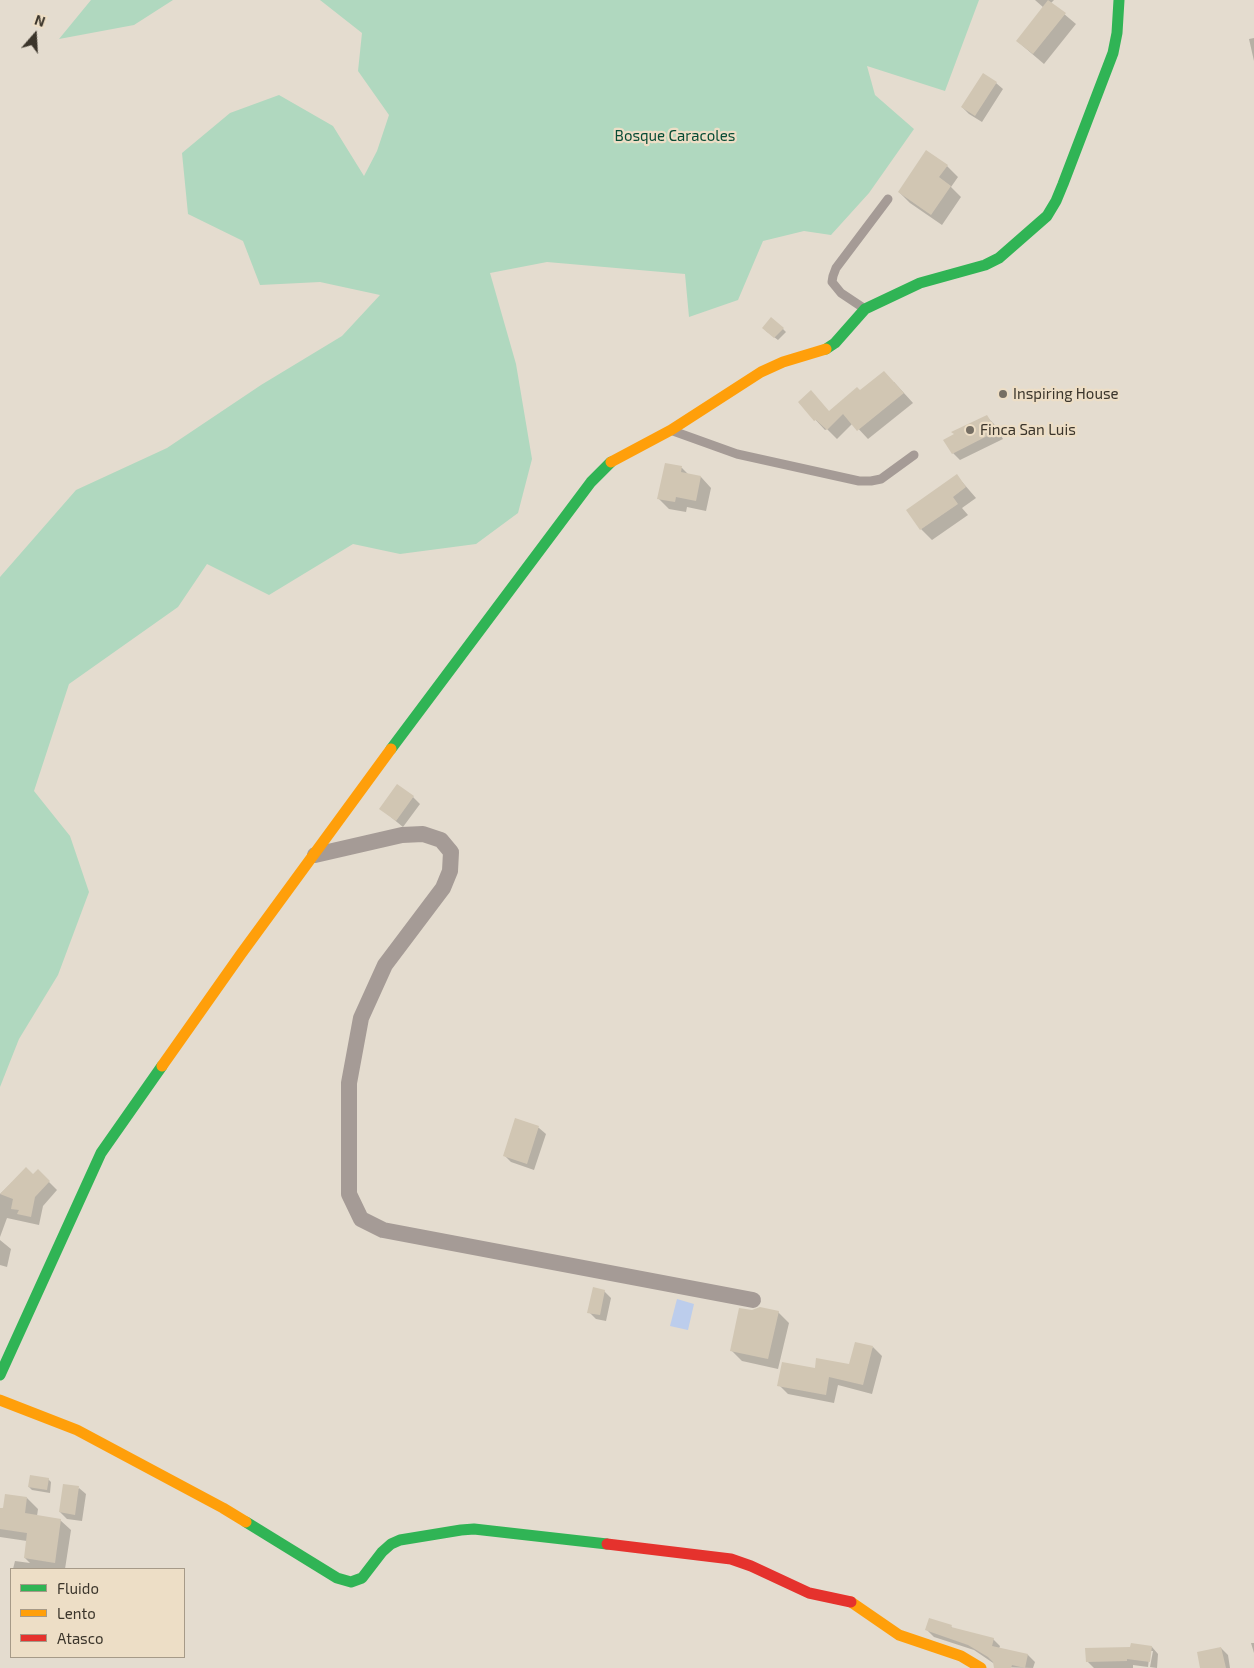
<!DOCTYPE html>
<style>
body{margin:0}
#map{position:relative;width:1254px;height:1668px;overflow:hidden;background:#e4dccf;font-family:"Exo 2",sans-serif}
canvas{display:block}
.legend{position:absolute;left:10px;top:1568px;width:175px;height:90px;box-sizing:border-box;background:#eddec6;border:1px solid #a69a88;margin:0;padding:6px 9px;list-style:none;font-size:15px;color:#3b352b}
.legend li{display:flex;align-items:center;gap:10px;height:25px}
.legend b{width:25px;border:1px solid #a69a88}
.north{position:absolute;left:10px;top:10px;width:50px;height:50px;-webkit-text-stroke:4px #eddec6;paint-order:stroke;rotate:19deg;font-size:14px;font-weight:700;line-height:20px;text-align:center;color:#3b352b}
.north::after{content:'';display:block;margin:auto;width:18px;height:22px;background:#3b352b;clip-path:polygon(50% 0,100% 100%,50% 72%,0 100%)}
</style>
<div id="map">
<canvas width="1254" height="1668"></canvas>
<ul class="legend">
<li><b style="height:6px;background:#30b455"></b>Fluido</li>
<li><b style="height:6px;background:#ff9f0a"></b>Lento</li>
<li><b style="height:6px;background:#e5322d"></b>Atasco</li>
</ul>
<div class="north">N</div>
</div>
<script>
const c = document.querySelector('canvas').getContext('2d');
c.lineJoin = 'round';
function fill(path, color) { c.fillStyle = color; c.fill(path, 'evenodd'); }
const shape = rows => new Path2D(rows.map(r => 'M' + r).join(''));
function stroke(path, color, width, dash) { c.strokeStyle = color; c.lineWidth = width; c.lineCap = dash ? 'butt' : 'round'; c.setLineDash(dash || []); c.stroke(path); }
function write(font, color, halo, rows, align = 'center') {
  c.font = font + ' "Exo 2",sans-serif'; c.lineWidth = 4.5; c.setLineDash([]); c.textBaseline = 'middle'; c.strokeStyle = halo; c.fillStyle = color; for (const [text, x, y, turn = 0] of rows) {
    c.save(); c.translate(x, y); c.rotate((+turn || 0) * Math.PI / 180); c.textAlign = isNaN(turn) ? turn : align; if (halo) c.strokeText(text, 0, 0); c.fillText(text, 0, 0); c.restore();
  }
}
fill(shape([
 [91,0,173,0,134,25,59,39],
 [320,0,979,0,945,91,867,66,875,95,914,129,869,193,831,235,804,231,763,241,738,300,689,317,685,274,547,262,490,273,516,364,532,459,518,513,476,544,400,554,353,544,269,595,207,564,178,607,69,684,34,791,70,836,89,892,58,975,19,1039,0,1087,0,577,76,490,167,448,261,385,342,336,380,295,320,282,260,285,243,241,188,214,182,153,230,113,279,95,333,126,364,176,377,151,389,115,358,71,362,33]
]), '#b0d8bf');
fill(shape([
 [677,1299,694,1304,688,1330,670,1326]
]), '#bccdec');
fill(shape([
 [1035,0,1054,0,1051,3,1076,24,1044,64,1017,41,1044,8],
 [1254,38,1254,61,1249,39],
 [996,83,1003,89,982,122,969,114,962,107],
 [947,166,958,177,951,187,961,197,942,225,910,203,899,192],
 [783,329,786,332,778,340,766,331],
 [894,382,913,403,868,439,853,423,837,439,827,429,825,430,799,402,829,412,860,391],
 [987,417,994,424,1003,439,960,460,953,453],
 [666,464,682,468,689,475,701,477,711,488,706,511,687,507,686,512,669,509,658,498],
 [957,476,976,498,962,508,968,515,932,540,921,529,908,510],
 [413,797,420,804,403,827,381,809],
 [515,1120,539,1128,546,1134,534,1170,511,1162,504,1155],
 [26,1169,33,1176,38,1171,57,1190,43,1206,39,1225,7,1218,0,1237,0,1194],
 [0,1240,11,1249,7,1267,0,1265],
 [604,1291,611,1298,606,1321,596,1319,589,1312],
 [752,1311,778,1312,789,1323,778,1369,742,1361,731,1350],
 [873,1347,882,1356,872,1394,838,1385,834,1403,788,1394,779,1385,816,1370,850,1365],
 [48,1479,51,1482,50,1493,32,1490,29,1487],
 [79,1488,86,1494,82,1521,67,1519,60,1512],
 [27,1498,38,1509,37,1516,60,1520,71,1530,65,1569,13,1569,15,1561,30,1563,25,1558,27,1541,0,1537,0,1509],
 [951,1626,953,1629,993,1639,1000,1646,999,1649,1028,1655,1035,1662,1033,1668,999,1667,974,1650,934,1637,927,1630],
 [1251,1643,1254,1643,1254,1653],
 [1152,1647,1158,1654,1157,1668,1150,1667,1153,1651,1150,1651,1148,1667,1133,1665,1133,1668,1094,1668,1087,1661],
 [1221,1648,1228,1655,1230,1668,1202,1668]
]), '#0003');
fill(shape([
 [1048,0,1066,13,1033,54,1016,41],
 [983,73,997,82,975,116,961,107],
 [926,150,948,165,939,177,951,186,931,215,898,192],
 [771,317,784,328,774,338,762,328],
 [884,371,904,393,857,431,843,414,827,430,816,420,814,421,798,402,811,390,829,411,857,387,860,390],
 [987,415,997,431,952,454,943,440,954,434,951,432],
 [665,463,682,466,681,472,701,476,696,501,676,497,675,502,657,499],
 [957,474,966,487,953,497,958,504,920,530,906,510],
 [397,784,414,796,396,821,379,809],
 [515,1118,539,1126,527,1164,503,1156],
 [26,1167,33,1174,38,1169,50,1181,35,1197,31,1217,17,1214,19,1210,11,1209,13,1199,0,1194],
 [593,1287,605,1290,600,1315,587,1313],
 [760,1307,779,1311,768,1359,730,1351,739,1308,752,1310],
 [855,1342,873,1346,863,1385,829,1377,826,1395,777,1386,782,1362,815,1368,816,1358,849,1364],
 [30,1475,49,1478,47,1490,28,1487],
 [63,1484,79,1486,75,1515,59,1512],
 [5,1494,27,1497,25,1513,61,1519,55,1563,24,1558,27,1533,0,1529,0,1508,3,1508],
 [929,1618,952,1625,951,1627,994,1638,992,1646,1028,1654,1025,1668,1012,1665,1011,1668,994,1668,993,1662,988,1657,968,1645,925,1630],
 [1131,1643,1152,1646,1150,1662,1127,1659,1127,1661,1086,1662,1085,1648,1130,1647],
 [1221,1647,1226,1668,1200,1668,1197,1652]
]), '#d1c6b3');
stroke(shape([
 [865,309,841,293,832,282,833,276,836,268,888,199],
 [673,431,737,454,859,481,871,481,881,479,914,455]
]), '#a59b96', 9);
stroke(shape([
 [315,855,402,835,423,834,441,840,451,852,450,871,443,888,385,965,361,1018,349,1083,349,1194,361,1219,383,1230,753,1300]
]), '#a59b96', 16);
stroke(shape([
 [826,349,835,343,865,309,920,283,985,265,999,258,1047,216,1056,201,1063,184,1113,53,1117,33,1119,0],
 [391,749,591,482,611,462],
 [0,1375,101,1153,162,1066],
 [246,1522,337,1578,351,1582,362,1578,382,1552,391,1544,400,1540,461,1530,474,1529,607,1544]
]), '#30b455', 11);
stroke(shape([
 [611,462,671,430,761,372,783,362,826,349],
 [162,1066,241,954,391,749],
 [0,1400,77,1430,223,1508,246,1522],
 [851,1602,899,1635,961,1656,981,1668]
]), '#ff9f0a', 11);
stroke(shape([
 [607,1544,731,1559,751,1566,809,1593,851,1602]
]), '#e5322d', 11);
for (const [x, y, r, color] of [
 [1003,394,5,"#766f64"],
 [970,430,5,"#766f64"]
]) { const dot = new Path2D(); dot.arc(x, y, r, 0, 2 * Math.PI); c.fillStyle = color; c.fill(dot); stroke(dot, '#eddec6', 2); }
write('15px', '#074c35', '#eddec6', [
 ["Bosque Caracoles",675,136]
]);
write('15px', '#3b352b', '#eddec6', [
 ["Inspiring House",1013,394],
 ["Finca San Luis",980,430]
], 'left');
</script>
